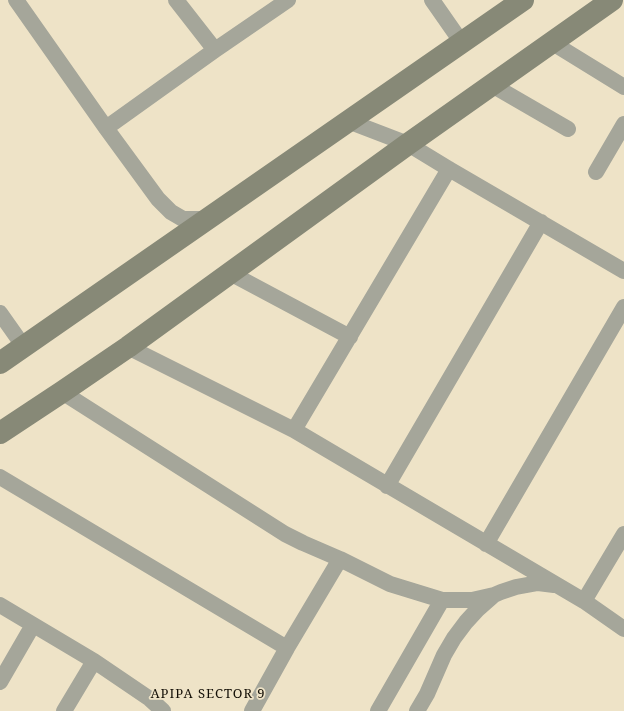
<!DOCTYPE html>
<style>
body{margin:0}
canvas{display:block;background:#eee3c7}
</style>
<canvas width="624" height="711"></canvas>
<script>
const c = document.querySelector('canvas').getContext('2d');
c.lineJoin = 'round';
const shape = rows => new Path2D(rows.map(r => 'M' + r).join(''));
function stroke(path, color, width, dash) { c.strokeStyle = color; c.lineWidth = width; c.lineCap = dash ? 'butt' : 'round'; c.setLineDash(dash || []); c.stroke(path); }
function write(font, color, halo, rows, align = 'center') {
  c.font = font + ' "Noto Serif",serif'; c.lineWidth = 3.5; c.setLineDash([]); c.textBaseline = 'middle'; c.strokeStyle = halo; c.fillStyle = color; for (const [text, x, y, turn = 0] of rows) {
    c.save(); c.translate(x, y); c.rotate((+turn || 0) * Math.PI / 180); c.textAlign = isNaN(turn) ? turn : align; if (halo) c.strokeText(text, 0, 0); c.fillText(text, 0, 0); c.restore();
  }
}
stroke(shape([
 [16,0,106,128,158,199,171,212,183,219,207,219],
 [176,0,215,50],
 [432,0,462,43],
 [551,42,624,87],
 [492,85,568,129],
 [348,121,408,144,449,169,624,271],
 [106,128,215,50,288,0],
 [596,172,624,124],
 [230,273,350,337],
 [0,313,24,347],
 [128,347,294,430,584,601,624,629],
 [62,392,285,534,303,543,340,559,390,584,442,600,472,600,494,595],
 [294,430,449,169],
 [0,477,287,648],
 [387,486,541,222],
 [486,544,624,307],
 [584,601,624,534],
 [0,605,94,661,150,699,163,711],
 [0,682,33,625],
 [64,711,94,661],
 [252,711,287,648,340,559],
 [378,711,442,600],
 [417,711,427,694,444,655,454,638,466,622,477,610,494,595,501,592,516,587,538,583,554,585]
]), '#a5a69a', 16);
stroke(shape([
 [0,363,523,0],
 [0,433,62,392,128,347,408,144,612,0]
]), '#878977', 22);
c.letterSpacing = '1px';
write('13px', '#130f06', '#eee3c7', [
 ["APIPA SECTOR 9",208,694]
]);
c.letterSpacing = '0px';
</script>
